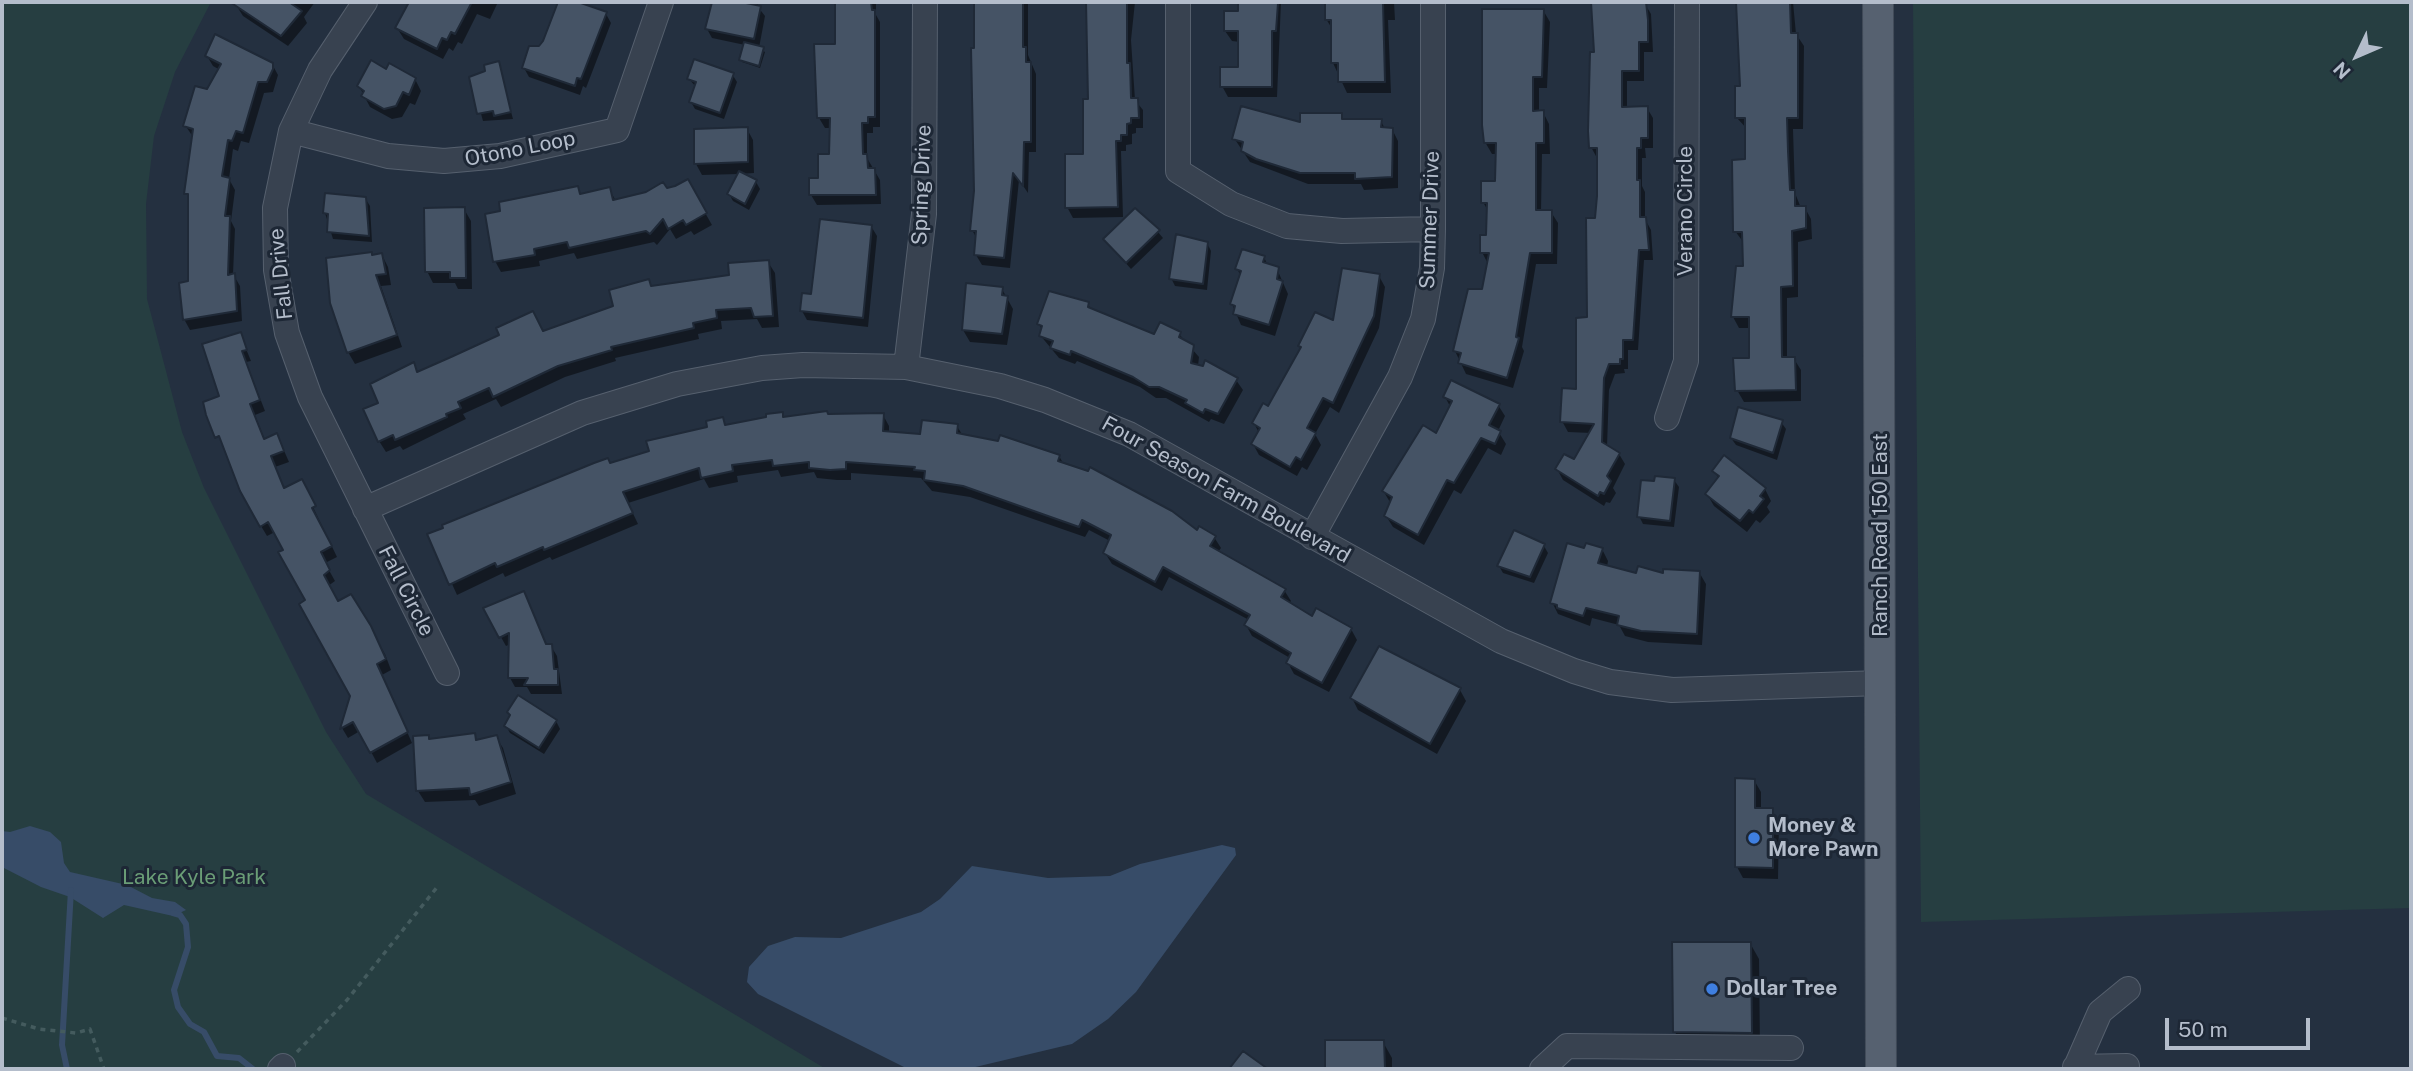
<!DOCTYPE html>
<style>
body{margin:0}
#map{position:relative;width:2413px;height:1071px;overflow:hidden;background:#243040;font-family:"Public Sans",sans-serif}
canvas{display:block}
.frame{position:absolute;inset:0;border:4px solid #b4bdcb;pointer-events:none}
.north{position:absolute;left:2322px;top:21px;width:70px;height:70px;-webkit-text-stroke:5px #1d2735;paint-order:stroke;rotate:226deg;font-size:19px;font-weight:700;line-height:28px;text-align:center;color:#b4bdcb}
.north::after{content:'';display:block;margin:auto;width:24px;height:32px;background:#b4bdcb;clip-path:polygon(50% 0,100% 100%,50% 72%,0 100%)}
.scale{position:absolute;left:2165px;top:1018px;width:145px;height:32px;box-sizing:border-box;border:4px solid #b4bdcb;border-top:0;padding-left:9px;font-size:21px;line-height:24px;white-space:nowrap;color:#b4bdcb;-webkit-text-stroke:5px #1d2735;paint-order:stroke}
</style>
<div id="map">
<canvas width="2413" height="1071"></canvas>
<div class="frame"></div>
<div class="north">N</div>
<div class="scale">50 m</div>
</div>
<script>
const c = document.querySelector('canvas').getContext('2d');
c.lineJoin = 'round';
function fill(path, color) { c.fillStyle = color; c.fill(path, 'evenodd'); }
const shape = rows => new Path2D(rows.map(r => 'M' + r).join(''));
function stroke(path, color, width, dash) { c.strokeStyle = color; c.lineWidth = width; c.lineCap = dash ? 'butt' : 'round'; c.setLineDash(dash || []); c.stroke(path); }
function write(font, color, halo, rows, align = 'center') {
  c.font = font + ' "Public Sans",sans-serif'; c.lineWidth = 6; c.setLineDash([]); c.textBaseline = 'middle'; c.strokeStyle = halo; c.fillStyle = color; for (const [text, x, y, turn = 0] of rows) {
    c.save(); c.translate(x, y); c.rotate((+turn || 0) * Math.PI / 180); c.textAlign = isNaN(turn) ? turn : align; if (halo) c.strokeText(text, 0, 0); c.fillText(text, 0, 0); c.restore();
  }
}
fill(shape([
 [2,2,211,2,175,72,154,136,146,204,147,299,182,432,204,488,326,732,366,794,826,1069,2,1069],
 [1913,2,2411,2,2411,908,1921,922]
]), '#263e41');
fill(shape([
 [30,826,50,832,61,842,64,863,70,872,127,885,152,898,175,902,186,910,173,916,124,905,103,918,70,897,41,887,2,867,2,831,10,832],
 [1222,845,1235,848,1236,855,1136,992,1108,1019,1072,1044,967,1069,908,1069,758,994,747,982,749,967,768,946,795,937,841,938,921,912,940,899,972,866,1048,878,1110,876,1140,864]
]), '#374c68');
fill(shape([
 [238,2,315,2,304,17,307,23,288,46,243,16,236,5],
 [411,2,498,2,490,19,477,14,462,44,458,42,453,51,449,48,443,59,404,39,397,28],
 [559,2,572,2,606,14,611,23,586,88,583,86,580,95,529,77,524,68,545,42],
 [713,2,758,2,758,7,765,16,759,48,765,52,760,68,742,62,745,45,712,38,707,29],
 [836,2,876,2,876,15,880,22,880,127,873,127,873,133,867,133,867,158,880,180,881,204,817,205,811,195,831,156,831,128,825,128,819,118,837,46],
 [975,2,1028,2,1028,55,1036,74,1036,152,1029,152,1028,193,1019,180,1010,268,982,265,976,255,977,239,972,230,976,191],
 [1088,2,1135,2,1131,40,1135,100,1143,110,1143,128,1136,128,1136,133,1132,134,1132,144,1126,145,1126,151,1121,151,1123,217,1073,218,1067,207,1085,155,1089,101],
 [1240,2,1281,2,1277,97,1228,97,1222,86,1240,68,1240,42,1232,41,1225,31,1240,13],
 [1326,2,1394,2,1395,20,1388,20,1391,93,1347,93,1333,63,1333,30,1326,19],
 [1736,2,1793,2,1796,34,1804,46,1803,129,1793,129,1795,193,1801,208,1805,208,1811,219,1812,239,1798,242,1798,297,1787,298,1787,359,1794,359,1801,370,1801,401,1744,402,1737,390,1751,360,1751,328,1739,328,1733,317,1738,268,1745,268,1744,243,1735,231,1747,161,1747,129,1737,118,1742,88],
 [1645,4,1651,14,1653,52,1644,52,1644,81,1627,81,1627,108,1647,108,1653,118,1653,148,1645,148,1646,158,1642,158,1642,186,1645,192,1645,219,1651,230,1653,260,1644,260,1638,350,1628,350,1628,369,1624,369,1625,373,1615,374,1609,390,1607,447,1619,454,1625,464,1613,488,1616,493,1610,503,1606,502,1604,506,1563,480,1557,469,1574,461,1591,433,1568,432,1562,421,1578,391,1589,319,1598,196,1597,158,1591,147,1596,54],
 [1543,10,1550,22,1547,88,1539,88,1539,112,1543,112,1549,124,1550,154,1542,154,1541,212,1551,212,1558,223,1557,264,1536,264,1522,347,1524,351,1513,388,1466,374,1455,351,1484,291,1488,264,1482,252,1488,236,1488,211,1483,202,1496,183,1497,154,1492,154,1485,142],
 [207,56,272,64,278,75,273,92,264,93,249,143,241,141,238,151,233,149,229,179,235,190,231,221,235,229,233,274,240,286,242,321,190,330,184,319,190,283,190,200,186,193,193,137,185,125,220,70,213,66],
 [498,63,513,119,483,121,471,78,488,72],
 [386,71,415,79,421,91,415,105,410,103,402,117,392,119,370,107,359,86],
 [732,74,737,82,724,119,695,109,691,102,696,87,689,79],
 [1341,115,1345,121,1381,121,1385,129,1392,129,1398,141,1398,188,1364,190,1361,184,1308,184,1250,162,1234,138],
 [747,129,753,140,754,173,740,174,756,182,760,189,749,210,733,201,729,194,739,174,702,175,696,164],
 [687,181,712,225,694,235,691,231,676,239,670,229,657,245,654,242,577,259,574,253,539,261,540,266,501,272,495,261,577,188,581,195,609,189,616,201,666,190],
 [365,198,370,206,372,242,333,239,325,213],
 [464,209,471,221,472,289,458,289,455,283,433,283,427,271],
 [1148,220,1163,238,1131,269,1105,240],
 [871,226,877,236,868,327,807,320,802,311],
 [1207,243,1211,251,1207,290,1175,286,1171,278],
 [382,255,388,267,391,285,381,286,402,347,355,364,348,352],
 [1264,257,1268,266,1277,269,1288,294,1275,336,1241,325,1232,304,1241,276,1237,269],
 [768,262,775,273,779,327,762,328,757,319,721,321,722,329,698,334,699,339,615,358,616,361,565,377,501,407,496,399,463,414,466,419,403,450,400,446,386,452,379,441,380,403,413,365,418,373,543,333,615,307,648,281,652,287,731,277],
 [1379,276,1385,287,1379,328,1339,413,1330,407,1315,434,1321,445,1307,470,1302,467,1297,476,1259,455,1253,444,1259,433,1254,423,1334,323],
 [1002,289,1013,309,1007,345,970,342,963,330],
 [1088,304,1092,311,1155,336,1179,334,1199,357,1198,366,1236,380,1243,390,1224,424,1211,419,1209,422,1166,398,1156,398,1140,387,1077,361,1075,364,1059,358,1040,335,1042,330,1039,324],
 [240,334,251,361,246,362,265,411,255,415,265,440,282,446,289,462,275,467,285,490,301,482,337,557,325,563,335,581,328,586,338,604,350,597,385,654,391,670,382,675,412,743,377,763,360,731,348,738,342,728,351,696,285,550,275,532,267,536,261,526,208,414,221,397],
 [1445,397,1498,405,1505,416,1498,431,1506,444,1501,455,1488,448,1461,494,1454,490,1424,545,1393,527,1386,516,1391,504,1384,492,1437,435,1451,408],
 [809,413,883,415,889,426,889,433,921,436,957,426,963,436,1059,456,1063,463,1198,532,1214,537,1221,548,1218,552,1284,590,1291,601,1289,604,1312,618,1351,629,1357,640,1329,692,1294,674,1288,663,1290,658,1252,636,1246,625,1249,620,1169,577,1162,591,1112,564,1105,553,1110,541,1089,530,1085,537,970,497,932,491,921,478,851,473,851,480,837,480,817,478,814,472,781,477,778,470,737,476,738,482,709,488,704,479,628,503,638,524,552,560,550,557,505,577,503,573,457,595,430,535,651,452,709,429,722,419,727,427,782,414,784,418],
 [1781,422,1786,429,1777,460,1736,445,1731,438],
 [1714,471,1765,489,1771,501,1767,507,1770,512,1760,523,1756,520,1747,532,1714,506,1707,494,1719,479],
 [1674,480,1679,487,1674,527,1643,524,1639,516,1656,483],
 [1544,546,1548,553,1534,583,1503,573,1499,566],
 [1602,549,1608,561,1607,567,1638,575,1699,572,1706,584,1702,645,1648,642,1625,636,1619,625,1592,618,1590,626,1558,614,1552,602,1585,551],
 [524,593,546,646,551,646,557,656,562,694,531,694,527,687,515,687,510,678,511,644,506,646,485,609],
 [1460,690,1466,701,1437,754,1358,710,1352,698],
 [556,721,560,729,544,754,510,733,506,726],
 [474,735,477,741,496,737,503,748,516,794,479,806,475,800,425,802,418,791,428,737,430,741],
 [1754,780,1761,792,1761,810,1772,810,1779,822,1778,879,1743,878,1737,867],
 [1750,943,1759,959,1760,1048,1683,1047,1675,1032],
 [1327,1042,1383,1042,1392,1058,1392,1069,1327,1069],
 [1682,1068,1756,1068,1757,1069,1682,1069]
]), '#0007');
stroke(shape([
 [173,913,180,915,186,924,188,947,174,990,178,1007,190,1024,204,1032,217,1056,239,1058,253,1069],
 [67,1069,62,1045,71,890]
]), '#374c68', 6);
const building = shape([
 [230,2,289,2,302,11,281,36,230,2],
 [409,2,472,2,455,34,451,32,447,40,442,38,437,49,395,28,409,2],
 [558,2,578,2,607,12,581,79,577,78,575,86,522,68,529,46,539,46,543,41,558,2],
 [712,2,741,2,761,6,754,39,705,29,712,2],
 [835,2,871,2,872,10,875,10,875,117,868,117,868,123,862,123,863,154,867,154,868,168,875,168,876,195,809,195,809,178,818,178,818,154,829,154,830,118,817,118,814,44,835,44,835,2],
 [974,2,1023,2,1023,47,1026,47,1026,62,1031,62,1031,142,1024,142,1023,186,1013,173,1004,258,974,255,976,231,970,231,974,191,971,48,974,48,974,2],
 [1086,2,1127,2,1127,63,1130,63,1131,98,1138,98,1139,118,1131,118,1131,123,1127,124,1127,135,1121,135,1121,141,1116,141,1118,207,1065,208,1065,154,1083,154,1083,99,1088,99,1086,2],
 [1238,2,1278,3,1276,31,1272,31,1272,87,1220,87,1220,67,1238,67,1238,31,1224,31,1224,11,1238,11,1238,2],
 [1325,2,1383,2,1385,82,1338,82,1338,63,1331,63,1331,20,1325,20,1325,2],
 [1591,2,1646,2,1648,20,1648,42,1639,42,1639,71,1622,71,1622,107,1648,106,1648,138,1641,138,1641,148,1637,148,1637,180,1640,180,1640,217,1646,217,1649,250,1639,250,1633,340,1623,340,1623,359,1620,359,1620,364,1609,364,1604,378,1602,442,1620,453,1607,476,1611,481,1604,494,1600,492,1598,496,1555,469,1564,454,1574,459,1594,424,1560,422,1562,388,1576,389,1576,318,1587,317,1586,218,1595,218,1597,196,1597,148,1589,148,1588,131,1590,52,1594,52,1591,2],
 [1736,2,1790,2,1791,33,1798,33,1798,118,1787,118,1788,151,1790,190,1795,190,1795,206,1806,206,1806,228,1792,231,1793,286,1781,287,1782,357,1795,357,1796,390,1735,391,1733,358,1749,358,1749,317,1731,317,1736,266,1743,266,1742,232,1733,232,1732,160,1745,159,1745,118,1735,118,1735,86,1740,86,1736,2],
 [1482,9,1544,9,1542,77,1533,77,1533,111,1544,110,1544,143,1536,143,1536,210,1552,210,1552,253,1530,253,1516,337,1519,338,1507,378,1458,363,1461,353,1453,351,1468,289,1482,289,1489,253,1480,253,1480,235,1486,235,1487,203,1481,203,1481,181,1495,181,1496,143,1484,143,1482,125,1482,9],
 [215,34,273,63,273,69,267,82,258,82,243,133,236,131,232,141,228,140,222,176,230,178,225,216,230,216,228,275,235,273,237,311,183,320,179,283,188,281,188,194,184,194,193,129,183,126,195,86,207,89,221,64,205,56,215,34],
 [744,42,764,47,759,66,739,60,744,42],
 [694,59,734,73,720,113,689,102,696,82,687,79,694,59],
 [371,60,386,69,389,63,416,78,409,95,403,92,396,106,384,109,361,96,364,91,357,86,371,60],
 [499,61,511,112,494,116,493,111,477,114,469,77,485,71,484,65,499,61],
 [1241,106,1300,122,1300,113,1342,113,1342,119,1382,119,1381,127,1393,128,1392,177,1355,179,1355,173,1300,173,1256,159,1241,151,1243,142,1232,139,1241,106],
 [748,127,748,162,694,164,694,129,748,127],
 [739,171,757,180,745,204,727,194,739,171],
 [688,179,707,213,686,225,683,220,668,229,663,219,650,234,646,231,569,248,567,242,534,249,535,255,493,262,485,214,500,211,499,202,578,186,580,194,610,187,613,200,646,192,663,182,667,188,675,186,688,179],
 [325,193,366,197,369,236,327,232,328,214,323,213,325,193],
 [465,207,466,278,450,278,450,272,425,272,424,208,465,207],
 [1135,208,1160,230,1126,263,1103,239,1135,208],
 [820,219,872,225,863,318,800,311,802,293,811,294,820,219],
 [1176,234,1208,242,1203,284,1169,279,1176,234],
 [1242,249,1265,256,1263,262,1279,267,1277,279,1283,281,1269,325,1233,314,1235,306,1230,304,1241,271,1235,269,1242,249],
 [372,252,372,255,382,253,386,274,376,275,397,335,347,353,330,303,326,258,372,252],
 [769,260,773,316,754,317,751,308,716,310,717,318,693,323,694,328,611,347,612,350,558,366,493,397,489,388,458,402,461,408,446,414,447,417,395,440,393,435,378,442,363,409,378,403,370,384,414,362,417,372,451,357,499,335,496,328,533,311,543,331,613,306,609,290,649,279,651,286,729,275,728,263,769,260],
 [1342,268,1380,274,1374,316,1333,403,1323,398,1307,428,1316,433,1301,460,1296,457,1290,467,1251,444,1260,428,1252,423,1263,403,1268,406,1301,347,1298,346,1315,312,1333,320,1342,268],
 [966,283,1003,287,1002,295,1008,296,1002,334,962,330,966,283],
 [1049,291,1089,302,1088,307,1154,334,1160,322,1181,332,1179,337,1194,345,1191,363,1203,366,1205,360,1238,378,1218,414,1205,409,1203,413,1185,403,1187,400,1159,387,1149,387,1133,377,1071,351,1070,355,1050,348,1053,341,1039,336,1042,326,1037,324,1049,291],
 [241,332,247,350,242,351,260,400,250,404,264,439,277,433,284,451,271,456,284,488,302,479,316,506,312,508,332,546,321,552,330,570,324,575,338,601,351,594,371,626,386,659,377,664,408,732,370,753,353,722,340,729,350,696,299,604,305,600,278,552,283,550,268,522,260,527,240,491,219,436,215,438,206,415,203,402,219,396,202,344,241,332],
 [1451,380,1500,404,1489,425,1501,431,1495,444,1481,438,1454,483,1447,480,1418,535,1384,516,1392,497,1382,491,1423,425,1436,433,1452,401,1443,397,1451,380],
 [1738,407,1783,420,1773,453,1730,438,1738,407],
 [827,411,828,414,884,413,883,431,920,434,922,420,958,424,957,433,998,441,1000,435,1060,455,1058,461,1088,471,1090,467,1172,511,1197,530,1199,526,1216,536,1210,546,1286,589,1281,597,1312,616,1316,608,1352,628,1322,683,1286,663,1291,653,1244,625,1250,615,1163,567,1155,582,1103,553,1111,535,1082,520,1079,527,963,486,924,480,925,471,914,470,915,467,846,462,846,469,830,470,809,468,809,462,773,466,772,460,732,465,733,471,701,478,699,468,623,492,633,513,544,550,543,547,497,567,495,563,449,585,427,534,443,528,442,525,594,463,608,458,610,463,649,451,646,441,707,427,706,421,723,417,725,425,766,417,766,414,783,412,783,417,827,411],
 [1724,455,1766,488,1760,496,1764,499,1753,513,1749,510,1740,521,1705,494,1719,476,1712,471,1724,455],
 [1655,476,1675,478,1670,521,1637,517,1641,480,1654,481,1655,476],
 [1514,530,1545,544,1530,577,1497,566,1514,530],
 [1567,543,1584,548,1586,543,1603,548,1598,563,1636,573,1638,566,1663,573,1663,569,1700,571,1697,634,1641,631,1617,625,1619,616,1586,608,1583,616,1557,608,1557,605,1550,603,1567,543],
 [524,591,546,644,552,644,554,669,558,669,558,685,524,685,528,678,508,678,509,633,499,638,483,608,524,591],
 [1379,646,1461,688,1430,744,1350,698,1379,646],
 [518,695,557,720,539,748,504,726,510,715,507,712,518,695],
 [475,733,476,740,497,735,511,782,470,795,469,788,416,791,413,736,429,735,429,739,475,733],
 [1735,778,1755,779,1755,808,1773,808,1773,868,1735,867,1735,778],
 [1672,942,1751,942,1752,1033,1673,1032,1672,942],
 [1325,1040,1384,1040,1385,1069,1325,1069,1325,1040],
 [1243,1051,1268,1069,1229,1069,1243,1051]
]);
fill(building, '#455365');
stroke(building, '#1f2937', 2);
const minor = shape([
 [365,2,320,70,291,131,275,208,276,270,287,333,310,397,447,673],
 [1178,2,1178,171,1231,204,1287,226,1342,231,1433,229],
 [291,131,388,156,444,161,500,156,617,130,661,2],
 [906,367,924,214,925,2],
 [1667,418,1686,361,1687,2],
 [365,509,582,413,677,384,762,368,803,365,906,367,1000,386,1045,400,1129,434,1501,641,1574,671,1610,682,1672,690,1881,683],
 [1312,537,1400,377,1423,319,1432,268,1433,229,1433,2],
 [2075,1067,2127,1066],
 [280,1069,283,1066],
 [1542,1069,1567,1046,1791,1048],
 [2075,1069,2100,1012,2128,989]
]);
const major = shape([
 [1878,2,1881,1069]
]);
stroke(minor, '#56606e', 26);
stroke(major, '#414b59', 32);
stroke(shape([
 [2,1018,39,1029,76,1033,90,1029,104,1069],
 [297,1052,347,1000,438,886]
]), '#445b5e', 3.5, [5, 5]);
stroke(minor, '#384250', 24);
stroke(major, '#566170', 30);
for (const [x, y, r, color] of [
 [1754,838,7,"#3f7fe0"],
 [1712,989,7,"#3f7fe0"]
]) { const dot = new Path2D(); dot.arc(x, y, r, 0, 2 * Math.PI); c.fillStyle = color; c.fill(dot); stroke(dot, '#1d2735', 2.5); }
write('21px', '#b4bdcb', '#1d2735', [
 ["Otono Loop",520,149,-11],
 ["Spring Drive",922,185,-88],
 ["Verano Circle",1686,211,-90],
 ["Summer Drive",1430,220,-88],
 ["Fall Drive",281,274,-96],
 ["Four Season Farm Boulevard",1226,490,29],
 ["Ranch Road 150 East",1881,535,-90],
 ["Fall Circle",406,591,63]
]);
write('bold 21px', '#b4bdcb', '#1d2735', [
 ["Money &",1768,826],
 ["More Pawn",1768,850],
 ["Dollar Tree",1726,989]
], 'left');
write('21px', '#6a9d76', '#1d2735', [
 ["Lake Kyle Park",194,878]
]);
</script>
